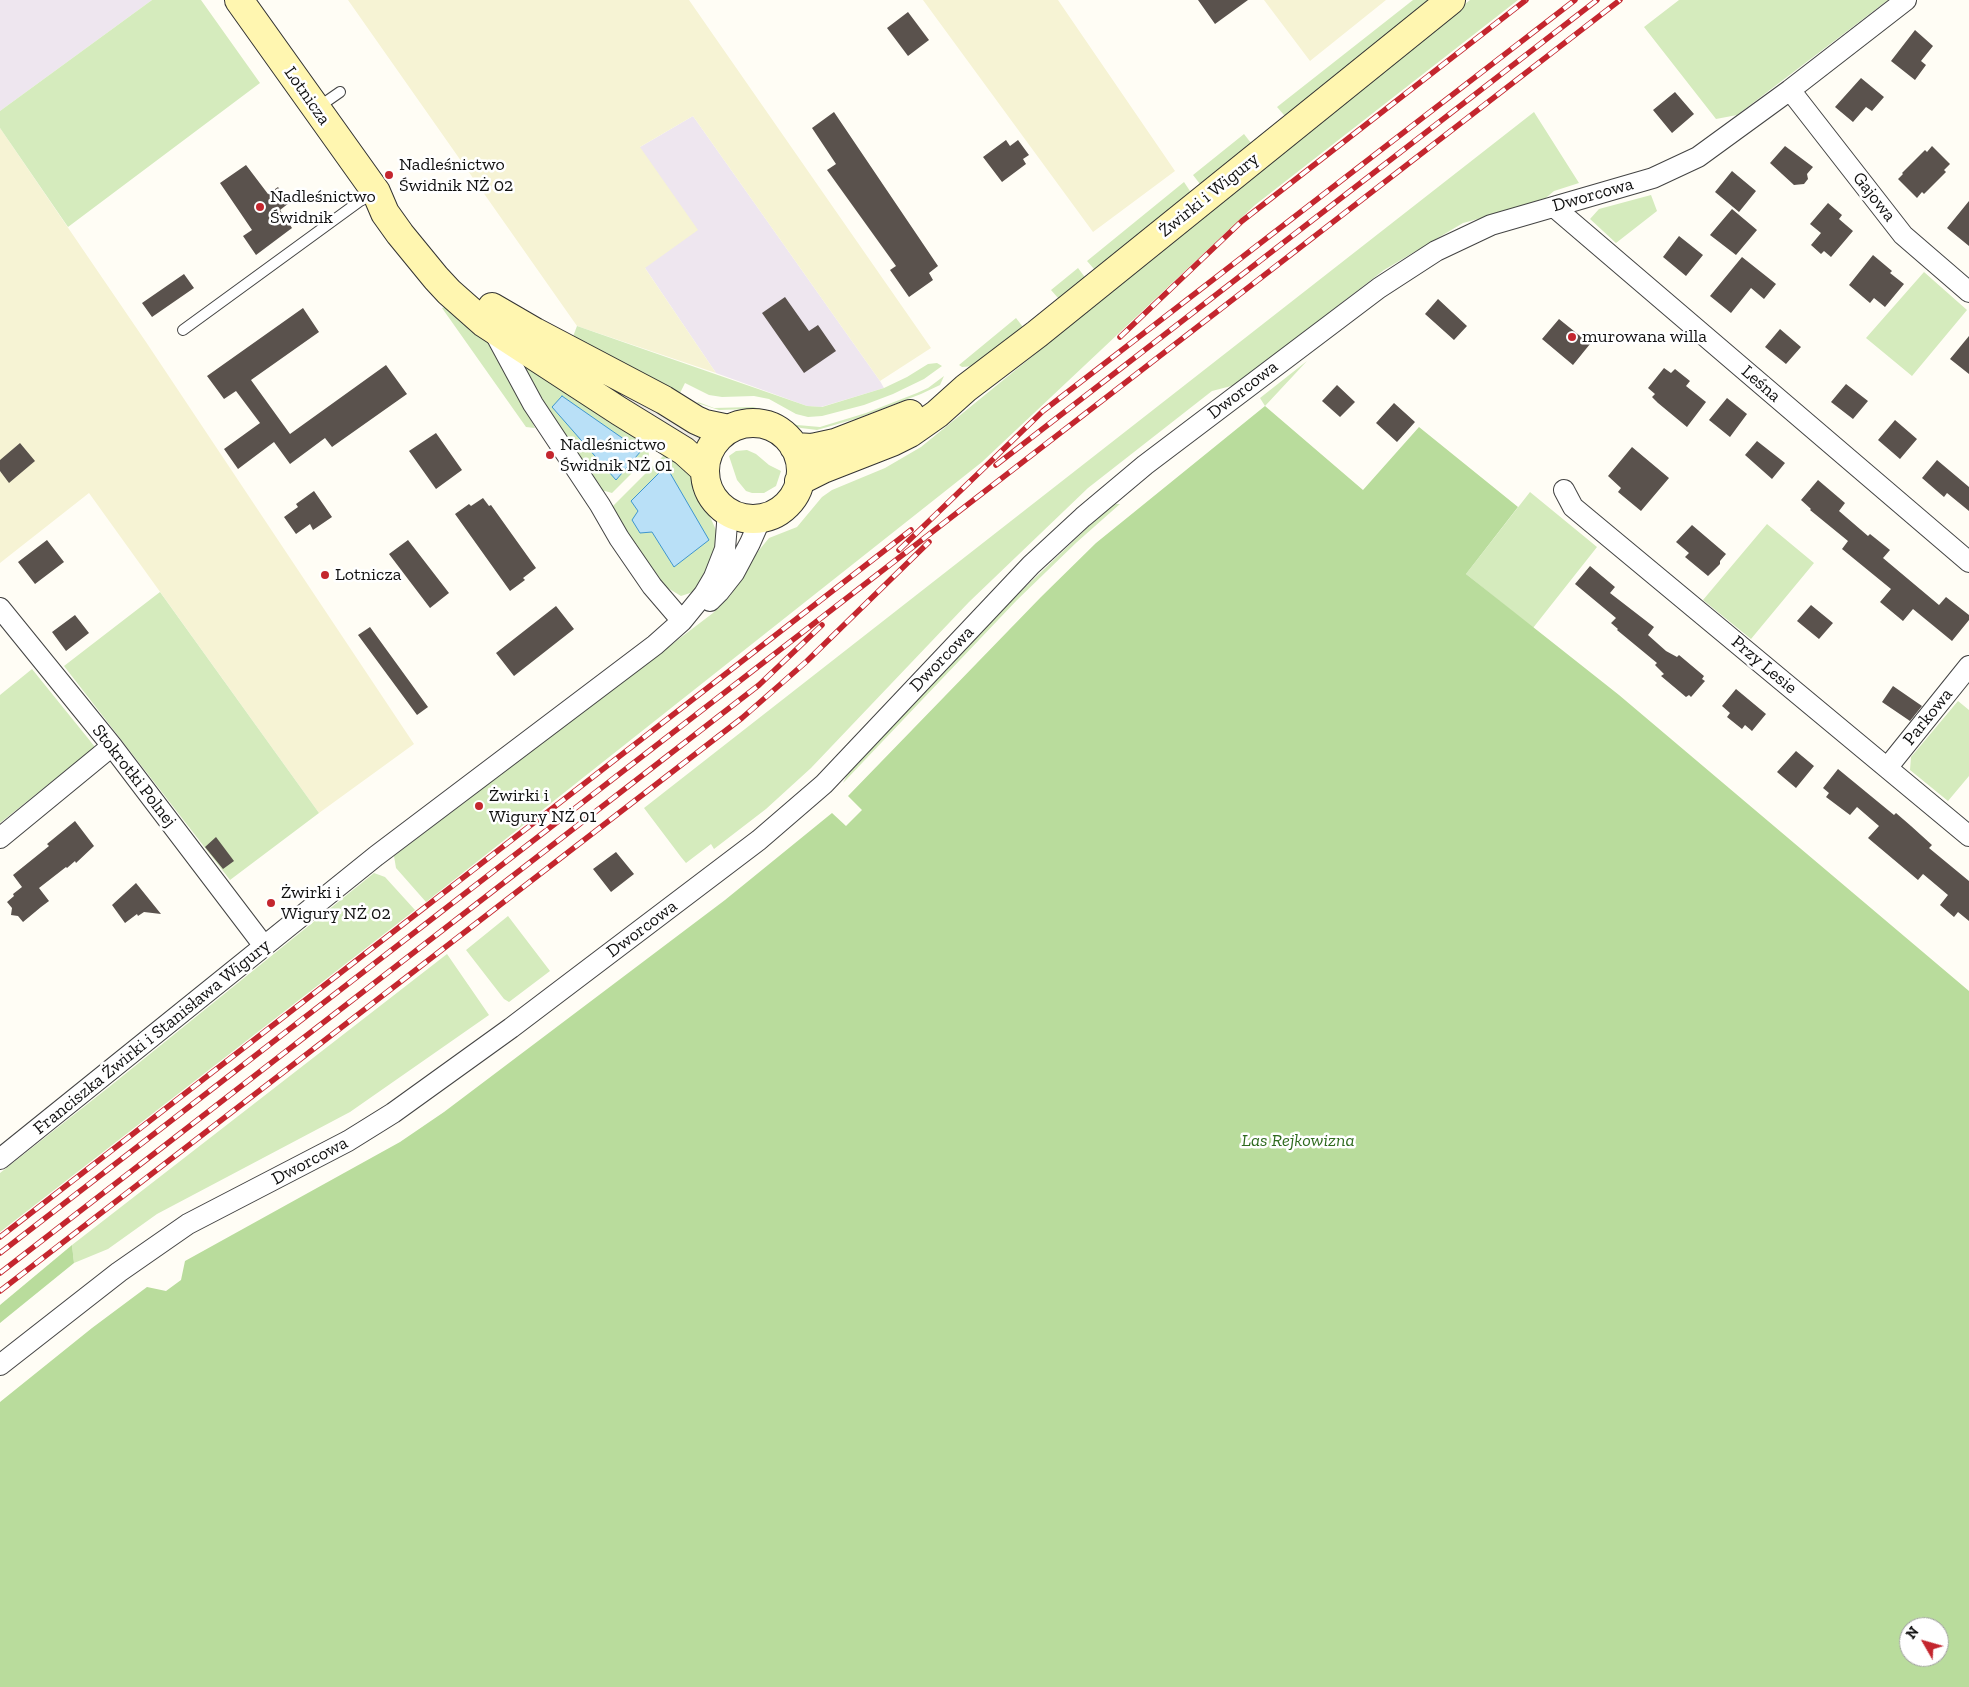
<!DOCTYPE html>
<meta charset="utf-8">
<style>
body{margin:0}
#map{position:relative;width:1969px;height:1687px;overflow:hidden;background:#fffdf5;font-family:"Zilla Slab",serif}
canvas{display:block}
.north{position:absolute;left:1899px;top:1617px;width:50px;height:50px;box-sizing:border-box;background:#fff;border:1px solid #a0a0a0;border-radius:50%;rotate:308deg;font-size:14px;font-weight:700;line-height:20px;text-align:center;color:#111}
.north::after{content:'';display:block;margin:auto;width:18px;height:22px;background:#c4262e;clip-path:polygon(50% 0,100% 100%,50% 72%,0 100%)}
</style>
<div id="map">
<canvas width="1969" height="1687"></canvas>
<div class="north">N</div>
</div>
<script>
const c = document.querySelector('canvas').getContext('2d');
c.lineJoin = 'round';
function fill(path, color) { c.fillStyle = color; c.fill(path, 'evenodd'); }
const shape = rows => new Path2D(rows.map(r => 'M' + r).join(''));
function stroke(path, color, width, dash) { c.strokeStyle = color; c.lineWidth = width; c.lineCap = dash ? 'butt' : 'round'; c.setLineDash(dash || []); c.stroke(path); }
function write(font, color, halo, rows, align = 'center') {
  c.font = font + ' "Zilla Slab",serif'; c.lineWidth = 5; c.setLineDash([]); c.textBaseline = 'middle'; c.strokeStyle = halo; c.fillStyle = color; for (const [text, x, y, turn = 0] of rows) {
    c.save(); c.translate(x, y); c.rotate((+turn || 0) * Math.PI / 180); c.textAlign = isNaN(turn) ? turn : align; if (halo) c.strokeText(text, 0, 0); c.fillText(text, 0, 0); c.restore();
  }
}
fill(shape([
 [0,0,152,0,0,111],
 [693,116,880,381,884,388,821,407,807,406,716,373,645,268,640,147]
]), '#eee6ef');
fill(shape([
 [348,0,689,0,931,348,880,381,693,116,640,147,698,230,645,268,716,373,577,326],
 [923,0,1058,0,1175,171,1093,232],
 [1264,0,1386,0,1310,61],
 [0,128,146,342,414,744,319,813,89,493,0,563]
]), '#f6f3d4');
fill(shape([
 [152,0,201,0,260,83,68,227,0,128,0,111],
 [1413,0,1433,0,1291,115,1284,115,1277,107],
 [1470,0,1518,0,1255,205,982,462,426,902,396,868,394,856,713,613,730,596,751,560,769,538,797,527,822,497,832,490,885,468,921,447],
 [1679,0,1888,0,1737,115,1716,119,1644,27],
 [1534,112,1579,183,1554,191,1541,202,1463,223,1384,270,1235,385,1212,391,1088,488,969,602,811,768,766,809,714,849,711,844,686,863,681,857,644,808],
 [1244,134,1251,143,1249,149,1205,184,1200,184,1193,175],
 [1184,182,1190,191,1190,196,1101,270,1094,269,1087,261],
 [1651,195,1657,211,1616,243,1590,219,1599,209],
 [1078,268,1084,276,1084,282,1063,299,1058,298,1051,290],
 [1924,272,1967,310,1912,376,1866,338],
 [447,306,482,331,503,362,535,428,526,427,442,308],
 [1016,318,1023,327,1022,332,974,366,962,367,959,365],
 [577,326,807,406,822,407,884,388,907,377,928,364,937,363,942,366,924,379,893,394,864,405,822,416,808,417,796,414,769,399,754,396,722,397,709,395,685,383,680,393,571,342],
 [515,350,650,444,648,446,649,456,612,493,605,491,601,493,553,421],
 [1307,361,1265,406,1260,398],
 [944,376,940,385,921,394,855,419,817,430,801,428,791,425,761,410,750,409,719,410,697,403,698,402,714,408,753,407,765,410,797,425,820,427,866,413,917,393,928,388],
 [747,450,756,454,769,465,781,471,776,486,764,493,752,493,746,491,737,480,729,456,736,451],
 [665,454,684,468,693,479,716,530,717,546,712,565,696,591,681,596,666,587,610,509],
 [1530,492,1597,547,1533,628,1466,574],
 [1116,504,1120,504,1077,542,1017,600,843,783,849,771,1014,598,1109,507],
 [1767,524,1814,563,1751,639,1703,600],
 [160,592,319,813,230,880,64,666],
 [32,669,95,747,0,823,0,695],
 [1958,701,1969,710,1969,776,1948,801,1910,770,1911,757],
 [374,873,385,877,415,910,0,1232,0,1173,109,1087],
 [508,916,550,971,509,1002,504,999,466,950],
 [447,954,489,1015,350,1112,157,1214,108,1249,74,1263,72,1245]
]), '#d5ebbd');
fill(shape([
 [1265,406,1363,490,1419,427,1518,507,1466,574,1619,695,1969,991,1969,1687,0,1687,0,1402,92,1328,147,1287,166,1291,181,1280,185,1261,400,1142,444,1112,725,900,832,813,846,826,862,810,848,796,1041,597,1096,543],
 [1909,1627,1939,1627,1939,1657,1909,1657],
 [72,1245,74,1263,0,1323,0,1305]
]), '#b9dc9c');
fill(shape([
 [553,353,703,439,699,446,549,358]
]), '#f1ede2');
const water = shape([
 [562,396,641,451,616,480,552,407,562,396],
 [666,466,709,540,674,567,652,532,640,533,632,520,638,511,631,501,666,466]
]);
fill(water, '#b9e0f7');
stroke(water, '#3f96cf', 1);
fill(shape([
 [1198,0,1248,0,1215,24],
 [908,12,929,40,908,56,887,28],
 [1915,30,1933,46,1921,61,1926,65,1915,80,1891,61],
 [1861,78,1884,97,1872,111,1866,107,1853,122,1835,107],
 [1675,92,1694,114,1672,133,1653,110],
 [834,112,938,266,929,273,933,280,909,297,890,270,896,266,827,170,836,164,812,128],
 [1006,140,1010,146,1018,140,1029,155,1023,159,1026,164,1002,182,983,157],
 [1785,146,1813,167,1807,174,1808,179,1804,184,1794,185,1770,163],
 [1932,146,1950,164,1944,170,1946,172,1924,194,1922,192,1917,198,1898,179,1903,174,1902,173,1925,150,1927,152],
 [246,165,268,194,278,187,289,203,280,210,292,228,256,255,243,236,252,230,220,183],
 [1732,171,1756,191,1739,212,1715,192],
 [1969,201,1969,246,1947,228],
 [1828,203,1842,215,1839,219,1853,231,1831,257,1824,251,1821,254,1811,245,1821,233,1810,224],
 [1732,209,1757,230,1736,255,1710,235],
 [1679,236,1703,255,1686,276,1663,257],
 [1873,255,1892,271,1890,273,1904,284,1885,307,1874,298,1870,303,1849,285],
 [1742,257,1776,284,1764,299,1751,288,1731,313,1710,296],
 [184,274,194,288,152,317,142,303],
 [785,297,809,331,818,325,836,351,804,373,762,313],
 [1438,299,1467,326,1454,340,1425,314],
 [303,308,319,332,251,380,290,434,386,365,407,394,332,447,325,438,290,464,274,442,238,469,224,449,260,423,236,391,224,399,207,376],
 [1559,319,1590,344,1573,365,1542,339],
 [1780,329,1801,347,1786,364,1765,347],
 [1969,336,1969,374,1950,359],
 [1664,368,1671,373,1675,369,1690,381,1686,386,1706,402,1687,427,1658,403,1652,397,1655,394,1648,388],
 [1846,384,1868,401,1853,419,1831,402],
 [1337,385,1355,402,1340,417,1322,401],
 [1727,398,1747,414,1730,437,1709,420],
 [1394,403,1415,422,1397,442,1376,423],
 [1895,420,1917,439,1900,459,1878,440],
 [436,433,462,470,436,489,409,451],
 [1757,441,1785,463,1772,479,1745,455],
 [20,443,35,461,9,483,0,471,0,460],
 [1632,447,1669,478,1641,511,1618,492,1621,488,1608,476],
 [1937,460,1969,487,1969,511,1947,493,1944,497,1922,478],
 [1818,480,1845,503,1839,511,1868,536,1870,534,1890,550,1883,558,1939,605,1946,597,1969,615,1969,620,1952,641,1913,609,1903,621,1880,602,1891,589,1842,549,1848,541,1810,510,1811,509,1801,500],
 [314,491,332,517,313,530,310,524,296,534,284,517,298,507,296,504],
 [483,498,489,506,491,505,536,568,523,578,525,580,510,591,455,514,469,504,471,506],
 [1692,525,1726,554,1720,561,1720,564,1708,576,1685,557,1689,553,1676,542],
 [47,540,64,562,35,584,18,562],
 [408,540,449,593,430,608,389,554],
 [1590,566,1615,587,1610,593,1654,627,1648,635,1666,651,1677,657,1679,655,1704,676,1702,679,1705,681,1691,697,1689,695,1686,697,1661,676,1664,674,1655,665,1657,663,1617,630,1618,629,1611,623,1616,618,1575,584],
 [1811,605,1833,623,1819,639,1797,621],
 [556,606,574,629,514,676,496,653],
 [75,615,89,633,66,651,52,632],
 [370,627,428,707,417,715,358,635],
 [1893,686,1922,706,1910,721,1882,702],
 [1736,689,1766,714,1752,731,1745,725,1742,729,1727,717,1730,713,1722,706],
 [1796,751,1814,766,1796,788,1777,772],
 [1838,769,1894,815,1896,813,1911,826,1932,845,1929,848,1969,881,1969,921,1958,912,1954,917,1940,905,1948,895,1923,874,1918,880,1868,838,1879,826,1857,807,1850,815,1826,797,1829,793,1823,788],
 [75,821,94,846,76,863,75,861,67,868,66,867,39,888,49,901,41,907,23,922,18,916,11,915,12,908,7,902,14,896,13,894,22,887,13,875,49,846,47,844],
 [216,837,234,861,223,869,205,847],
 [616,852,634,874,611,892,593,869],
 [136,883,161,914,144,912,138,916,137,914,125,923,112,905]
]), '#5a524d');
const lane = shape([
 [317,108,340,92],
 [183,330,360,201,375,193]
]);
const street = shape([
 [1790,90,1903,235,1969,292],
 [1554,207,1969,562],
 [493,330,533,404,600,505,619,538,652,586,682,621],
 [1564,490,1573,507,1969,836],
 [710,601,719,592,734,573,750,543,761,518],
 [0,608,112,746,264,946],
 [1887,768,1969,666],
 [0,838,112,746],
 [0,1159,376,856,655,645,682,621,704,594,714,577,725,549,728,511],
 [0,1365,119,1272,188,1224,348,1141,393,1113,511,1028,759,840,824,784,1031,565,1083,517,1145,465,1379,288,1436,251,1491,225,1653,178,1698,157,1790,90,1906,0]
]);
const secondary = shape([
 [239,0,376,192,385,213,400,234,436,278,449,292,484,323,619,411,684,451,705,470],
 [492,307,535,332,664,400,696,420,705,424,729,429],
 '705 471a48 48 0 1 1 96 0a48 48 0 1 1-96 0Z',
 [794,447,812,448,835,443,910,414],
 [799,481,823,469,892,442,910,433,937,414,966,388,1037,334,1451,0]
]);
stroke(lane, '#444', 12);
stroke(street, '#444', 22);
stroke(secondary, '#333', 30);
stroke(lane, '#fff', 10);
stroke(street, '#fff', 20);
stroke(secondary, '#fff6b0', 28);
const rail = shape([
 [1120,337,1242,221,1526,0],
 [996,465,1597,0],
 [899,550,1043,411,1575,0],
 [0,1237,911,530],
 [0,1253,1620,0],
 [0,1273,759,685,822,625],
 [0,1291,742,718,807,661,929,542]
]);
stroke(rail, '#c4262e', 5.5);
stroke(rail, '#fff', 4, [11]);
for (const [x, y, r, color] of [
 [389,175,5,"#c4262e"],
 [260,207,5,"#c4262e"],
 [1572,337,5,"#c4262e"],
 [550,455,5,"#c4262e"],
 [325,575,5,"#c4262e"],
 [479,806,5,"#c4262e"],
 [271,903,5,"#c4262e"]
]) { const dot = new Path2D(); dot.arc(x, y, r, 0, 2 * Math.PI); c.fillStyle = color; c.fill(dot); stroke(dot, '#fff', 2); }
write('18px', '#111', '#fff', [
 ["Lotnicza",307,96,55],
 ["Żwirki i Wigury",1209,195,-39],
 ["Dworcowa",1593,195,-16],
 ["Gajowa",1874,197,52],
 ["Leśna",1761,384,41],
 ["Dworcowa",1243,390,-38],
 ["Dworcowa",942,659,-46],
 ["Przy Lesie",1764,665,40],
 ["Parkowa",1928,717,-51],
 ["Stokrotki Polnej",134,776,52],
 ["Dworcowa",642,929,-37],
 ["Franciszka Żwirki i Stanisława Wigury",152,1037,-39],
 ["Dworcowa",310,1161,-28]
]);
write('18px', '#111', '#fff', [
 ["Nadleśnictwo",399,165],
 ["Świdnik NŻ 02",399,186],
 ["Nadleśnictwo",270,197],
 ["Świdnik",270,218],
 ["murowana willa",1582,337],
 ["Nadleśnictwo",560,445],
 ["Świdnik NŻ 01",560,466],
 ["Lotnicza",335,575],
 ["Żwirki i",489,796],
 ["Wigury NŻ 01",489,817],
 ["Żwirki i",281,893],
 ["Wigury NŻ 02",281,914]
], 'left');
write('italic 18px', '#2f6b1f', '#fff', [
 ["Las Rejkowizna",1298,1141]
]);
</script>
